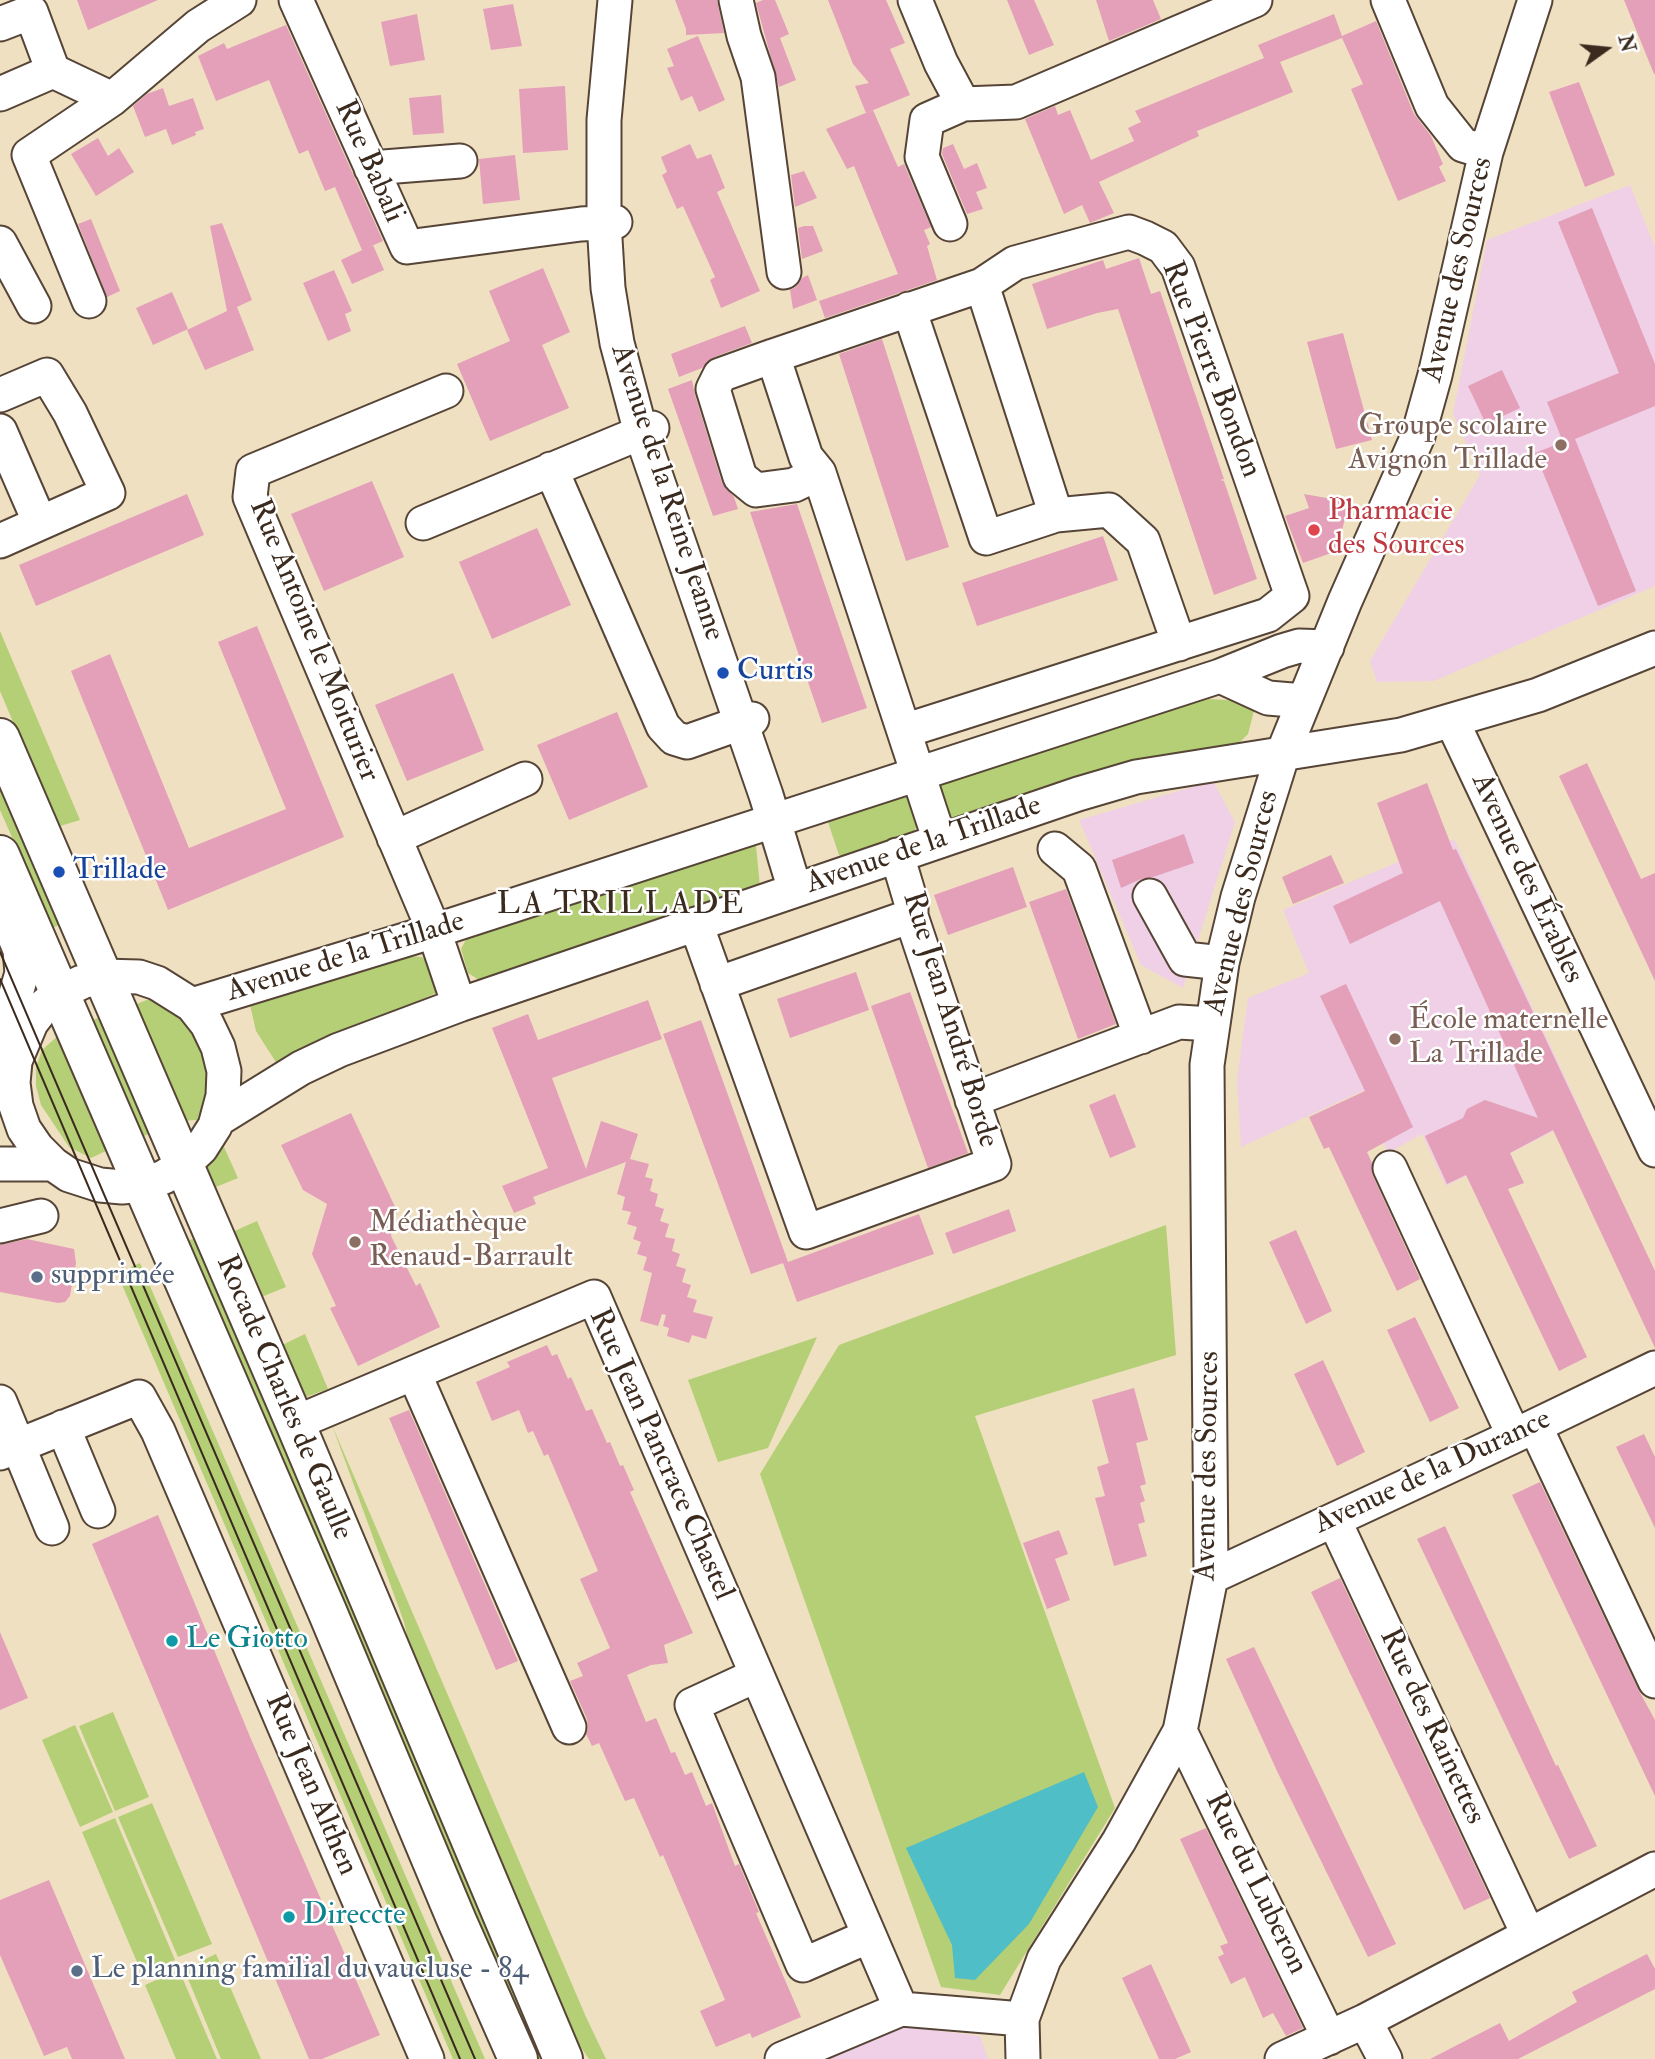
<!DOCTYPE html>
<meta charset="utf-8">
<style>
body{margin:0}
#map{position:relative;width:1655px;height:2059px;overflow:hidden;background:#f0e0c2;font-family:"IM FELL Double Pica",serif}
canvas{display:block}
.north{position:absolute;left:1571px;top:14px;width:70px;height:70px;-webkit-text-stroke:5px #fff;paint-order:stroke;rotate:75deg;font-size:19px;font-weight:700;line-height:28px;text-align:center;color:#3b2a1e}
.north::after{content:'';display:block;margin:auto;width:24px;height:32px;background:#3b2a1e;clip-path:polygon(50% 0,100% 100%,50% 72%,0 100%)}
</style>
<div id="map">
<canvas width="1655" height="2059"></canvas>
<div class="north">N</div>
</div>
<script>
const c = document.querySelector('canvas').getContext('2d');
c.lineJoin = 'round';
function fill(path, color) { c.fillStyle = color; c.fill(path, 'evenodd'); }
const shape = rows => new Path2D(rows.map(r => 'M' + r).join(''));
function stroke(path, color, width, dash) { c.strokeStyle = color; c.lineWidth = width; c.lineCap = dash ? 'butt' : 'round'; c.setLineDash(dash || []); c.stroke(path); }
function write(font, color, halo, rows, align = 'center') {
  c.font = font + ' "IM FELL Double Pica",serif'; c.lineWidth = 5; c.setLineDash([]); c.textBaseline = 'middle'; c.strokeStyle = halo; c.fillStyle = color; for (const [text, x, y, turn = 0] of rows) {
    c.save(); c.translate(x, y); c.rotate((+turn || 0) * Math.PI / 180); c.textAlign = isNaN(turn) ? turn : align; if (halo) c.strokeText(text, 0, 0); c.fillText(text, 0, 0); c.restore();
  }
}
fill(shape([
 [1630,185,1655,247,1655,586,1434,681,1377,682,1370,661,1480,475,1453,414,1487,240],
 [1213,781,1235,822,1183,988,1141,965,1079,820],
 [1454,839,1583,1116,1446,1186,1422,1134,1388,1153,1362,1091,1241,1147,1237,1081,1248,998,1309,973,1283,910],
 [896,2025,980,2036,988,2059,821,2059]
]), '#efd0e6');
fill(shape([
 [0,631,80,820,57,827,0,691],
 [1209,699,1242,701,1254,711,1248,734,1238,744,1120,766,955,818,942,813,938,784,947,775],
 [0,773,64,923,52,928,0,810],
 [899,793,911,796,919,821,912,836,847,861,839,855,827,819],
 [737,844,756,846,760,887,484,983,468,973,461,949,470,932],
 [406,956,422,957,433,968,438,981,436,993,279,1067,256,1031,248,996],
 [149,999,165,1005,189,1028,199,1046,205,1066,209,1090,197,1120,180,1121,132,1006],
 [102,1016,152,1133,138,1138,89,1022],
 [59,1035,106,1151,91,1158,69,1147,41,1105,36,1086,36,1067,42,1050],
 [224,1147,238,1178,211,1189,205,1172,207,1158],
 [257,1221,286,1287,259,1298,230,1233],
 [1166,1225,1176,1355,975,1416,1115,1808,1000,1995,941,1987,760,1474,839,1345],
 [198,1238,548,2059,532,2059,184,1241],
 [140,1263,485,2059,453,2059,117,1273],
 [305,1334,328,1389,306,1397,297,1392,280,1346],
 [817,1337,768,1448,718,1462,688,1380],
 [332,1425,586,2017,606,2059,589,2059,569,2030,415,1669,404,1622],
 [113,1712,149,1797,115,1811,79,1726],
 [75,1725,113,1812,80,1827,42,1740],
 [152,1803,212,1944,178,1957,118,1817],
 [115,1818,175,1960,142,1974,82,1832],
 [216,1954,261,2059,221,2059,184,1969],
 [179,1970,217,2059,176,2059,145,1985]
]), '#b4cf75');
fill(shape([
 [1084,1772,1098,1807,1029,1924,975,1980,955,1978,952,1945,906,1848]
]), '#50bec6');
fill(shape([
 [77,0,158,0,88,30],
 [675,0,717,0,724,33,686,35,686,29],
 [763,0,775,0,789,34,780,38,796,80,779,87,756,3],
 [828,0,886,0,905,43,890,49,910,95,866,113,855,86,869,83,853,64],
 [1007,0,1034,0,1054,45,1029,55],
 [1096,0,1153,0,1161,19,1109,41],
 [1624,0,1655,0,1655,74,1654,74],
 [513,4,522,46,491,50,483,9],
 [417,14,425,60,390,66,381,22],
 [1334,14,1342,36,1376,21,1414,114,1431,136,1443,164,1439,167,1446,181,1398,201,1351,89,1363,84,1342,38,1280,62,1293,92,1197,131,1199,136,1099,182,1114,213,1090,223,1082,205,1064,214,1025,119,1055,106,1058,115,1070,110,1091,160,1134,141,1128,128,1141,122,1135,111,1264,58,1258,45],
 [286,25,383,241,362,250,335,187,325,191,308,150,299,154,269,80,216,101,198,56,224,43,227,49],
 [698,36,725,100,699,112,692,96,681,101,667,68,674,66,667,49],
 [1579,82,1615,175,1585,187,1549,92],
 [565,86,568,150,523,153,519,89],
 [163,88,169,106,193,98,204,129,195,132,196,135,172,145,166,129,145,137,133,106,147,94],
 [441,95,444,133,413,135,409,98],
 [873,110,898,167,904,164,931,227,924,230,930,244,927,246,937,280,825,318,819,301,898,274,854,166,847,169,826,129],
 [98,138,108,156,119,148,134,172,96,196,71,154],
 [690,144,697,159,711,154,725,188,717,192,760,291,721,308,710,280,715,277,683,206,677,209,662,175,667,172,661,157],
 [953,144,964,169,977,163,987,188,976,192,983,209,967,214,942,154,943,148],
 [515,155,520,200,483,204,479,159],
 [804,171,817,198,795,207,791,175],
 [1592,208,1655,364,1655,406,1575,439,1636,591,1598,606,1535,453,1563,442,1547,402,1619,373,1558,222],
 [91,219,120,291,107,297,78,224],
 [222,223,252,300,237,307,254,350,205,370,187,330,227,311,210,226],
 [804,226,813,226,823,251,802,259,798,228],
 [373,245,384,270,352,284,341,260],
 [1139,258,1151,294,1160,291,1224,479,1220,480,1224,481,1257,579,1214,595,1118,309,1097,313,1047,329,1032,284,1103,260,1106,269],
 [543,268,570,332,542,345,569,408,490,441,457,364,510,341,489,291],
 [334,270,352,311,345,314,351,331,328,341,303,283],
 [808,275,817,300,793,309,790,290,796,287,802,278],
 [172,292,188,329,153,345,136,308],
 [745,326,752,343,714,357,702,368,679,377,671,354],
 [1343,333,1372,440,1336,449,1307,342],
 [882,339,949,547,906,561,839,354],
 [1502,370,1520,408,1486,424,1468,386],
 [692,380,695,395,722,483,734,497,738,509,713,516,668,389],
 [372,481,404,557,324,591,291,514],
 [187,494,204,535,36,606,19,565],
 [1304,494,1349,502,1337,551,1303,563,1285,516,1309,508],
 [797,504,867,708,822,723,750,512],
 [537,528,571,605,492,639,459,562],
 [1103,536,1118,580,977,626,962,583],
 [257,626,344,837,168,910,71,671,110,654,189,848,286,809,218,642],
 [453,673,484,750,407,781,375,705],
 [617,712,648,787,569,820,537,745],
 [1587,763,1641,879,1655,873,1655,981,1559,776],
 [1427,783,1453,850,1456,849,1655,1271,1655,1348,1553,1130,1510,1153,1524,1183,1508,1189,1587,1357,1559,1371,1466,1175,1447,1184,1425,1136,1463,1118,1467,1109,1485,1100,1538,1118,1440,901,1350,944,1333,906,1403,873,1377,803],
 [1184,834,1194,863,1153,877,1141,879,1121,888,1112,860],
 [1331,855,1344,883,1293,904,1282,877],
 [1013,867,1027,907,948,935,934,895],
 [1066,889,1116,1024,1078,1039,1029,902],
 [856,972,869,1010,790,1038,777,999],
 [1346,984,1413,1127,1367,1152,1372,1163,1373,1176,1420,1279,1397,1291,1329,1147,1324,1149,1309,1117,1365,1091,1320,996],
 [910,992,968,1153,928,1168,871,1006],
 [648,1000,662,1039,552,1078,586,1169,601,1121,638,1134,630,1159,649,1164,645,1177,653,1179,650,1191,658,1194,655,1206,664,1209,660,1221,669,1224,665,1237,675,1239,672,1251,680,1254,676,1266,686,1269,682,1282,691,1285,687,1297,697,1300,693,1312,713,1317,706,1339,692,1335,689,1343,667,1336,669,1328,663,1326,666,1315,662,1314,658,1326,640,1321,652,1273,643,1270,647,1257,637,1254,641,1242,633,1239,637,1227,627,1224,631,1212,622,1210,625,1197,617,1194,626,1162,533,1197,536,1204,514,1213,502,1186,548,1168,492,1028,528,1014,538,1040],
 [701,1020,788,1262,919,1214,934,1254,797,1302,783,1263,786,1262,751,1274,663,1034],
 [1115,1094,1136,1147,1110,1158,1089,1105],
 [351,1113,397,1211,391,1236,416,1286,420,1283,440,1327,358,1366,330,1308,336,1306,312,1254,327,1204,303,1190,281,1145],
 [1009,1209,1016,1231,953,1254,945,1233],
 [1296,1230,1332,1311,1306,1324,1269,1242],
 [27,1239,74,1249,76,1263,70,1296,65,1302,58,1303,0,1292,0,1245],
 [1415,1317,1459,1408,1430,1422,1387,1330],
 [547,1345,552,1356,557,1354,568,1379,571,1377,586,1411,592,1409,607,1443,610,1442,620,1466,623,1465,634,1490,630,1492,693,1633,664,1645,668,1663,651,1665,627,1675,646,1722,656,1718,671,1753,675,1752,685,1775,692,1772,706,1806,712,1803,735,1866,739,1864,759,1912,756,1913,801,2017,752,2038,750,2033,716,2047,700,2011,725,2000,663,1855,660,1857,634,1798,625,1801,599,1743,592,1746,586,1734,588,1728,587,1719,570,1681,583,1676,577,1663,610,1648,580,1579,598,1571,548,1454,544,1456,533,1431,528,1433,519,1410,492,1421,476,1382,510,1367,507,1362],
 [1323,1360,1365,1452,1337,1466,1294,1374],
 [1134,1388,1148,1440,1136,1443,1146,1484,1140,1486,1145,1501,1140,1503,1145,1522,1138,1524,1147,1556,1114,1566,1095,1498,1105,1496,1097,1467,1109,1463,1092,1400],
 [409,1410,518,1661,496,1670,389,1418],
 [1644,1434,1655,1457,1655,1528,1616,1447],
 [1540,1482,1638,1689,1655,1720,1655,1796,1512,1495],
 [158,1515,251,1739,380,2035,322,2059,309,2059,92,1544],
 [1445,1526,1556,1766,1558,1765,1597,1846,1569,1859,1417,1539],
 [1059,1530,1068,1554,1055,1559,1070,1600,1047,1609,1023,1543],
 [1340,1578,1490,1898,1464,1910,1311,1592],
 [0,1632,28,1698,0,1710],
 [1254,1647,1396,1944,1368,1957,1277,1771,1226,1659],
 [1206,1828,1303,2028,1286,2036,1273,2013,1263,2018,1245,1977,1231,1984,1218,1957,1224,1954,1220,1946,1228,1943,1180,1839],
 [49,1880,125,2059,72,2059,67,2047,44,2056,0,1955,0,1900],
 [1647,1954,1655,1969,1655,1989,1518,2059,1430,2059,1500,2023,1509,2041,1577,2002,1572,1992],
 [1151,1964,1191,2052,1175,2059,1159,2059,1122,1978]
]), '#e49fb9');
const minor = shape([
 [296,0,407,247,581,224,615,222],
 [615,0,604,120,604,222,608,288,617,343,641,433,766,795,795,890],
 [736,0,744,36,758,77,784,272],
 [915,0,941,63,963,104,1016,102,1255,0],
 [1388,0,1432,106,1463,145,1486,152],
 [0,24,31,12,53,71,112,99],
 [0,94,53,71],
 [371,168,460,161],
 [950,224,922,157,927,120,963,104],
 [0,243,34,306],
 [982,285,1056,515,1109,510,1143,541,1179,644],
 [89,301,29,155,112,99,198,26,239,0],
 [909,309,986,538,1056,515],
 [773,356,720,375,713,389,740,477,756,490,794,485,819,473],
 [446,391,253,471,250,497,434,931,459,1005],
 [0,395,47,375,70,413,108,493,0,541],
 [0,431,40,523],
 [551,469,663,726,674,738,687,742,752,719],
 [423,523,652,428],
 [1220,676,1268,698,1304,701],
 [1452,721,1655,1150],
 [904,731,1268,615,1292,596,1178,267,1163,247,1145,238,1129,232,1015,263,982,285,773,356,806,457,819,473,918,774,940,841],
 [394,838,525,779],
 [1055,849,1079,869,1141,1037],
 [1150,896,1185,959,1222,963],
 [2,906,20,950,22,973,12,1007,9,1035,15,1061,13,1083,16,1106,24,1129,37,1148,53,1164,69,1175,100,1185,122,1187,142,1185,164,1177,183,1165,201,1148,215,1126,223,1096,224,1071,218,1047,207,1024,192,1005,157,983,139,977,103,976,82,982,59,993,44,1006,31,1023,15,1061],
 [696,924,806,1232,994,1164,911,916,911,902,897,855],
 [717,984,911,916],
 [192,1005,434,931,1220,676,1282,651,1299,646,1327,647],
 [972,1100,1179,1022,1212,1024],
 [217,1120,301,1068,339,1050,459,1005,1078,794,1136,777,1401,735,1538,695,1655,648],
 [0,1164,53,1164],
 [1390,1168,1514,1436],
 [0,1226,41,1216],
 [414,1373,569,1727],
 [0,1402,52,1528],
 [295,1423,594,1297,901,2009],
 [1535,1426,1655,1681],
 [63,1427,98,1511],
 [0,1453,139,1397,158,1431,427,2059],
 [1334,1520,1528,1934],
 [1211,1577,1514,1436,1655,1368],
 [757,1675,692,1705,803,1965,869,1936],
 [1180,1731,1329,2038],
 [1365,2021,1385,2059],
 [782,2059,901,2009,1022,2019],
 [1023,2059,1022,2019,1044,1959,1119,1841,1180,1731,1211,1577,1207,1065,1222,963,1238,897,1283,753,1345,601,1418,436,1435,375,1486,152,1535,0],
 [1282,2059,1365,2021,1655,1869]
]);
const major = shape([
 [0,738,295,1423,563,2059],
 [0,855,327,1611,457,1921,518,2059]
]);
stroke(minor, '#564537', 37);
stroke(major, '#564537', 42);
stroke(minor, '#fff', 33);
stroke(major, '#fff', 38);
stroke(shape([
 [0,952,475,2059],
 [0,979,460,2059]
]), '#3b2a1e', 2);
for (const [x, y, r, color] of [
 [1561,445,7,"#8d6e63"],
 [1314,530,7,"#e0444e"],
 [723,673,7,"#1a4fb4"],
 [59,872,7,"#1a4fb4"],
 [1395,1039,7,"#8d6e63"],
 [355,1242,7,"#8d6e63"],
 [37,1277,7,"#5c6f8a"],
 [172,1641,7,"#0f9aa8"],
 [289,1917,7,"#0f9aa8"],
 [77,1971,7,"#5c6f8a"]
]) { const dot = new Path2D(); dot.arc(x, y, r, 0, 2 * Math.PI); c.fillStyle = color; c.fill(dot); stroke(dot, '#fff', 2.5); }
write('30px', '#3b2a1e', '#fff', [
 ["Rue Babali",368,162,66],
 ["Avenue des Sources",1459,270,-77],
 ["Rue Pierre Bondon",1210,370,69],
 ["Avenue de la Reine Jeanne",666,493,72],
 ["Rue Antoine le Moiturier",313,641,68],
 ["Avenue de la Trillade",924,846,-19],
 ["Avenue des Érables",1526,879,65],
 ["Avenue des Sources",1243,903,-76],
 ["Avenue de la Trillade",346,958,-17],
 ["Rue Jean André Borde",949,1020,73],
 ["Rocade Charles de Gaulle",283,1398,67],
 ["Rue Jean Pancrace Chastel",660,1455,66],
 ["Avenue des Sources",1209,1466,-89],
 ["Avenue de la Durance",1433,1473,-25],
 ["Rue des Rainettes",1431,1727,65],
 ["Rue Jean Althen",310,1785,67],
 ["Rue du Luberon",1255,1884,64]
]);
write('30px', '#785e54', '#fff', [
 ["Groupe scolaire",1547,428,"right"],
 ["Avignon Trillade",1547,462,"right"],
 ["École maternelle",1409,1022],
 ["La Trillade",1409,1056],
 ["Médiathèque",369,1225],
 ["Renaud-Barrault",369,1259]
], 'left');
write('30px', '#be3a42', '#fff', [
 ["Pharmacie",1328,513],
 ["des Sources",1328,547]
], 'left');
write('30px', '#164399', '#fff', [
 ["Curtis",737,673],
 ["Trillade",73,872]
], 'left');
write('30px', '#4e5e75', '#fff', [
 ["supprimée",51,1277],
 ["Le planning familial du vaucluse - 84",91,1971]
], 'left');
write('30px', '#0d838f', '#fff', [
 ["Le Giotto",186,1641],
 ["Direccte",303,1917]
], 'left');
c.letterSpacing = '2px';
write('32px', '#3b2a1e', '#fff', [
 ["LA TRILLADE",621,906]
]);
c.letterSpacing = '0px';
</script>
